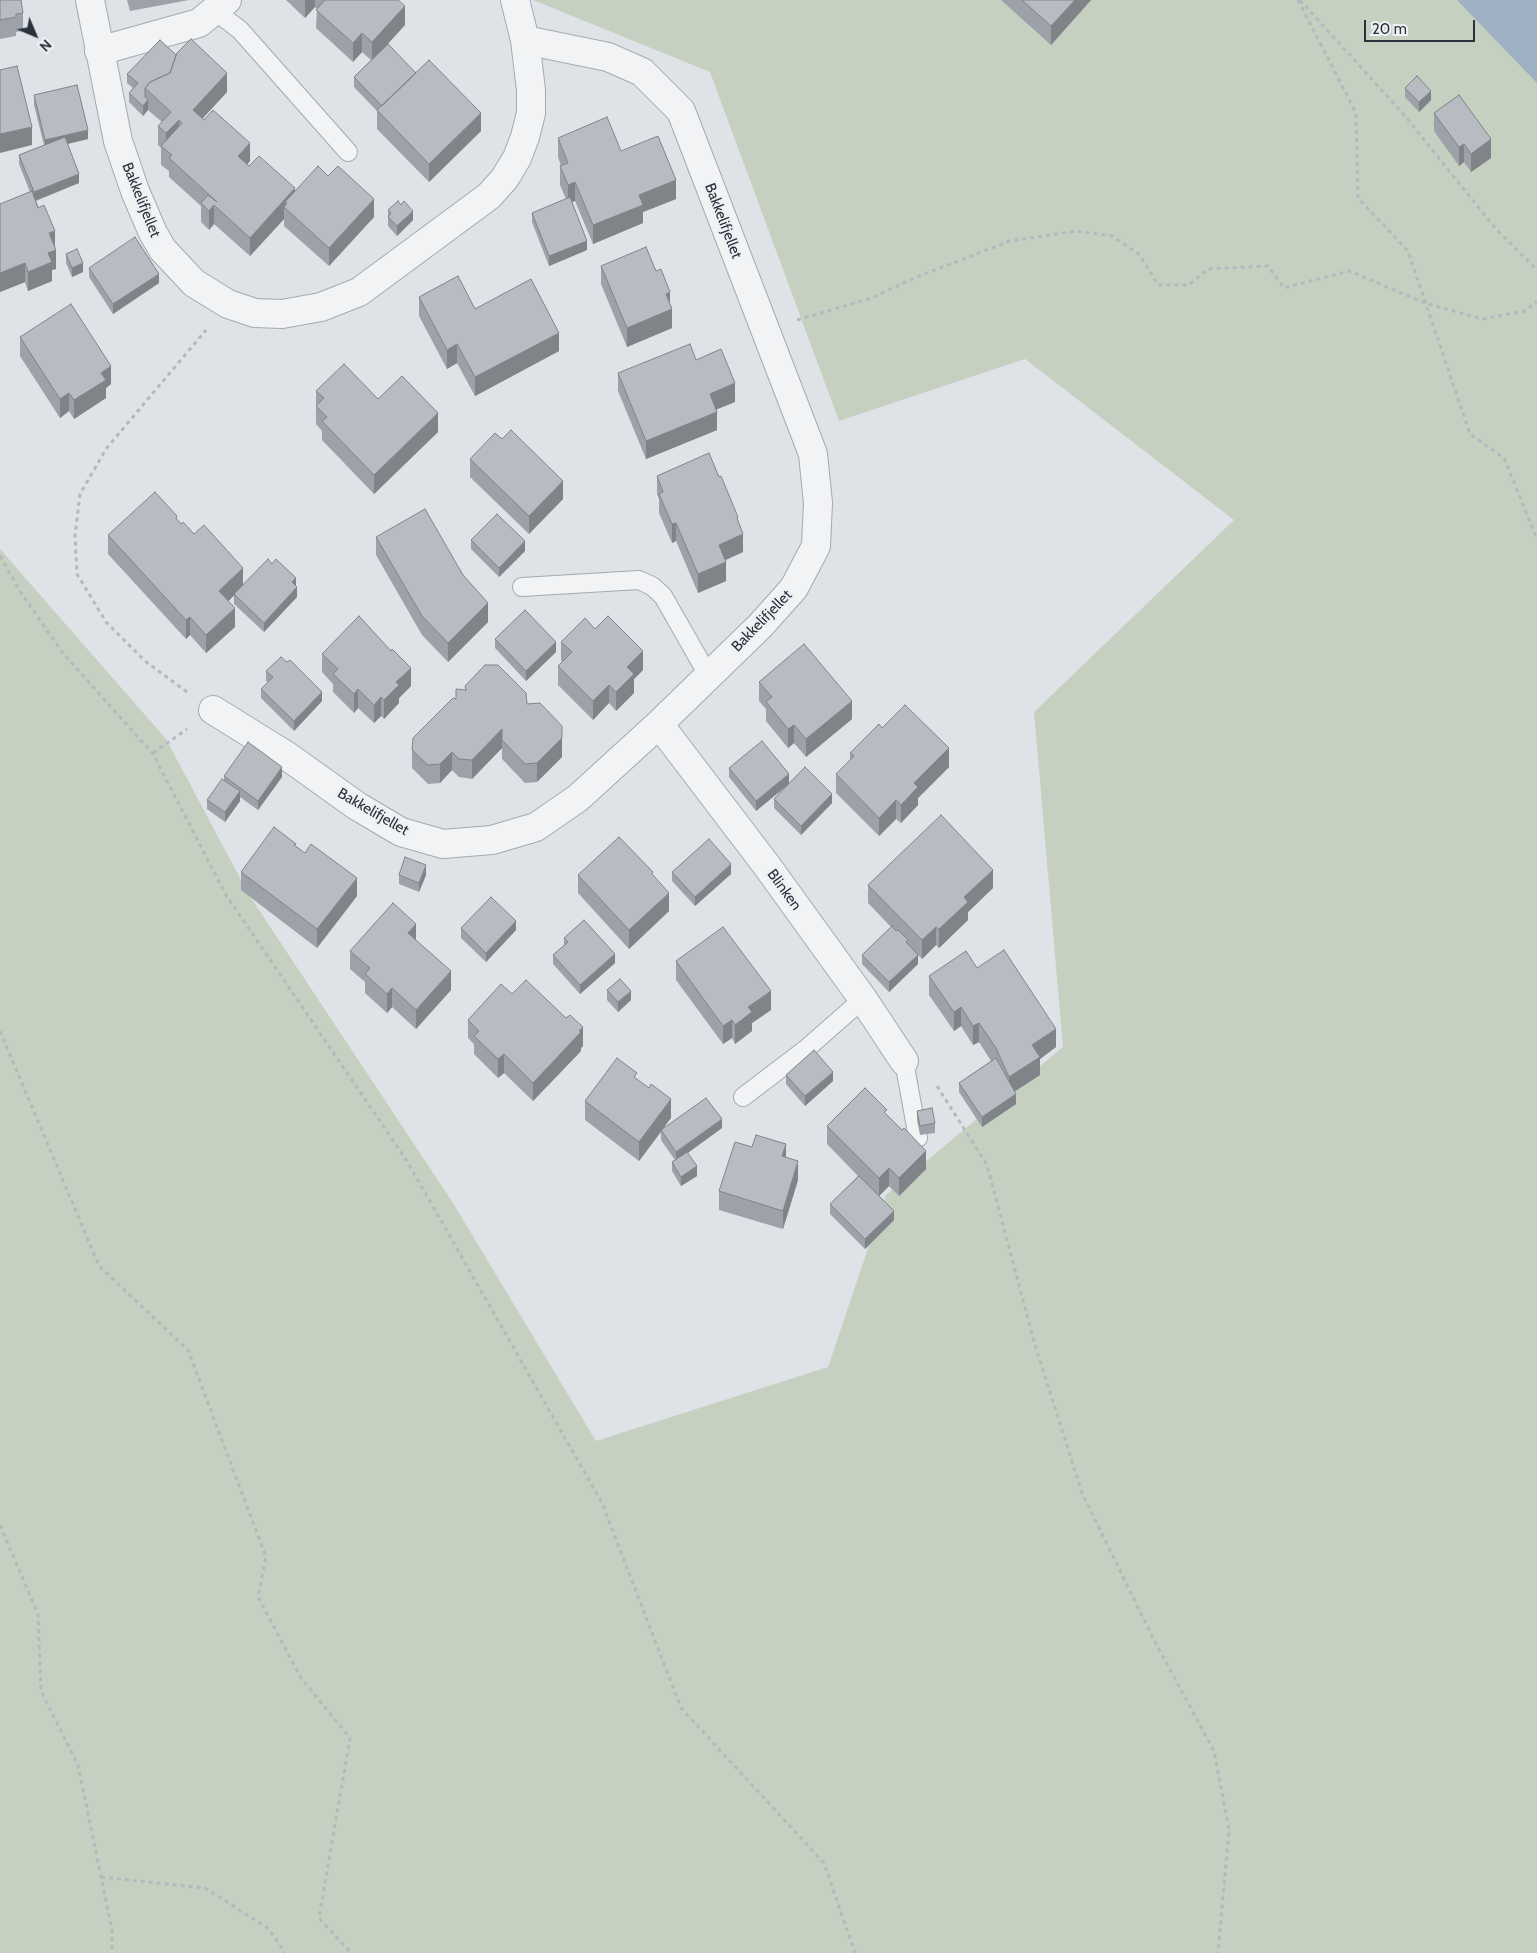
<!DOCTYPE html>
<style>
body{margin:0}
#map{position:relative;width:1537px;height:1953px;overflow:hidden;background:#dfe2e7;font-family:Cabin,sans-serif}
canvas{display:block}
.north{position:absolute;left:10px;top:10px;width:50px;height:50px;-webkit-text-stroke:4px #eef1f4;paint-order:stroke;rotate:135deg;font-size:14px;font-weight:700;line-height:20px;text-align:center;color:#2a313c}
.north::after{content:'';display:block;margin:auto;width:18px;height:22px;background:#2a313c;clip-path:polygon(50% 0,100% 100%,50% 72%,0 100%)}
.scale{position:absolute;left:1364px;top:20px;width:111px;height:22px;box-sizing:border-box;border:2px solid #2a313c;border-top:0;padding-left:6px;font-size:15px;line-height:18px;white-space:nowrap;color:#2a313c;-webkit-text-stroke:4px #eef1f4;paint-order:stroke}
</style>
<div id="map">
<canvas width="1537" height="1953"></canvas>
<div class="north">N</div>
<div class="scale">20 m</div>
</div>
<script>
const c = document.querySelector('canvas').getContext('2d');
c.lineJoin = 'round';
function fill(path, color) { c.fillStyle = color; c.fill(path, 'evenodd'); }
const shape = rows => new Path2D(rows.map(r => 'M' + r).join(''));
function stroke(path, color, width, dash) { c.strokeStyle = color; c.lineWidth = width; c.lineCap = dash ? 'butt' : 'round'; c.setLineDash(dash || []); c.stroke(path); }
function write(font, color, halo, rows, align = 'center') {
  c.font = font + ' Cabin,sans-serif'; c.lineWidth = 5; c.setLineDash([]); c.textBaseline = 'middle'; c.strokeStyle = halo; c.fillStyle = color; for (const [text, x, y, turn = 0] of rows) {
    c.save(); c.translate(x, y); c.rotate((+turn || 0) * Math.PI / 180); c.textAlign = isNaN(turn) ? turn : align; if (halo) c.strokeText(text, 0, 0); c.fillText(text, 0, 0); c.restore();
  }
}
fill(shape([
 [533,0,1483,0,1537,51,1537,1953,0,1953,0,549,166,739,249,895,453,1203,596,1441,828,1367,886,1195,1063,1047,1034,712,1234,520,1025,359,839,421,710,72]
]), '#c5d0c1');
fill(shape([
 [1457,0,1537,0,1537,83]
]), '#9eb1c3');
const lane = shape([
 [215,11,240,30,348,152],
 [522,587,639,580,652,586,663,596,708,675],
 [904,1061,918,1138],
 [743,1097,806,1049,863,999]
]);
const street = shape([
 [90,0,118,141,135,191,153,233,163,250,194,283,228,304,255,313,282,314,321,307,359,292,489,196,505,178,517,158,525,137,531,113,531,90,525,40],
 [99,51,199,23,227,0],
 [213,710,287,756,357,806,401,832,443,844,492,840,536,827,578,798,659,724,760,626,794,588,816,546,818,503,813,454,681,111,642,72,608,57,525,40,515,0],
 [659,724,767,866,863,999,904,1061]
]);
stroke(lane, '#a5a9b0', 20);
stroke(street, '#a5a9b0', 30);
stroke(shape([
 [1298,0,1356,113,1358,198,1408,251,1470,434,1504,458,1537,539],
 [1300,0,1405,116,1496,229,1537,270],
 [797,320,869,299,917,277,1010,241,1076,231,1112,236,1140,255,1158,285,1189,285,1208,269,1268,266,1284,288,1349,271,1425,303,1482,319,1525,311,1537,301],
 [0,556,20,591,62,652,153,754,226,895,407,1161,602,1503,681,1708,824,1863,855,1953],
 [187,692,145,661,106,622,77,574,75,536,80,494,106,449,206,330],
 [153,753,187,729],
 [0,1031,99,1266,188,1350,266,1557,258,1597,301,1678,350,1738,319,1918,351,1953],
 [937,1086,987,1165,1035,1345,1082,1493,1153,1638,1214,1751,1229,1830,1218,1953],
 [0,1525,38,1614,41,1691,78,1765,112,1930,112,1953],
 [101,1877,205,1888,269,1929,285,1953]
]), '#b5b9be', 3, [4, 4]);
stroke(lane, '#f1f3f5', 18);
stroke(street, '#f1f3f5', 28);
fill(shape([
 [0,0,23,13,23,31,16,32,16,36,0,39],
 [127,0,189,0,130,11],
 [286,0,398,0,405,25,383,49,416,73,481,131,429,182,377,129,377,111,354,87,354,77,371,60,362,52,353,62,316,28,317,9,315,7,305,18],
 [1001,0,1091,0,1051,45],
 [176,55,227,92,202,119,250,161,247,165,249,166,295,191,374,217,329,266,284,226,284,219,250,256,214,224,209,230,201,222,201,206,169,177,169,171,161,165,161,148,158,145,158,126,162,122,148,110,143,116,129,102,129,93,133,88,127,83,127,74],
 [1405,88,1431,100,1419,112,1405,97],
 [34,95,88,139,68,144,79,183,36,201,55,247,56,269,52,270,52,281,28,291,25,282,0,292,30,192,19,164,19,155,44,145,34,105],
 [1434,113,1491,158,1471,172,1464,162,1459,166,1434,131],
 [558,138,621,151,676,199,643,212,643,223,593,244,575,201,572,202,587,250,549,266,532,222,532,213,566,199,560,185,560,166,561,166,558,157],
 [388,210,413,220,397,236,388,226],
 [66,254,83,272,72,277,66,263],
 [601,266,670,305,672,328,627,347,601,284],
 [89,268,159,283,113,314,89,277],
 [419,297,475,309,559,351,475,396,457,363,447,369,419,316],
 [20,337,111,384,106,388,106,398,74,419,69,411,60,418,20,356],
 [696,360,735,402,717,409,717,430,646,459,618,391,618,373],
 [316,391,378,399,438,432,374,494,322,440,322,431,316,424],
 [470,459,563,499,529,534,470,477],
 [657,476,738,522,743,552,725,560,726,581,698,593,676,541,672,543,659,513,659,499,657,494],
 [177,520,243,585,296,586,297,597,264,632,234,604,234,595,228,601,235,627,206,653,190,635,186,639,108,554,108,535],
 [376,537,488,622,448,662,422,635,376,555],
 [471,540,525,551,499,577,471,549],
 [595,629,643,670,634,679,634,693,616,711,609,703,593,720,558,685,558,666,562,662,561,660,561,642],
 [495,639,556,652,526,681,495,648],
 [322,654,411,686,399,698,399,703,384,719,381,716,374,723,358,708,354,713,333,692,333,684,322,672],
 [266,671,322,701,294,731,261,698,261,689,268,682,266,681],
 [759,682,852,719,806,757,794,743,788,748,766,721,766,709,759,701],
 [465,686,527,704,562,757,537,782,525,783,502,759,502,748,472,779,459,777,452,770,440,783,428,784,412,768,412,750,465,690],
 [882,728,949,767,918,798,918,805,901,823,896,819,879,836,836,793,836,774,850,760,850,753],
 [729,768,789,783,832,803,801,835,774,808,774,799,785,787,756,811,729,777],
 [224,776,282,777,258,810,240,797,240,801,225,822,207,809,207,800,224,780],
 [296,846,357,896,317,948,241,890,241,872],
 [672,872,731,874,695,906,672,881],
 [399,875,426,875,419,892,399,884],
 [578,875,669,911,629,949,578,893],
 [868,885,993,888,968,912,968,920,939,948,936,945,922,959,918,955,918,964,889,992,862,964,862,955,891,927,868,903],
 [461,928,516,930,486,962,461,938],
 [564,938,615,963,580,994,553,964,553,955,564,945],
 [416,940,451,990,416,1029,392,1007,387,1013,365,993,365,982,350,969,350,951],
 [676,961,771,1010,752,1023,752,1031,735,1044,732,1038,723,1044,676,980],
 [977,968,1056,1047,1040,1059,1040,1075,1014,1092,1016,1104,982,1127,959,1092,959,1083,991,1061,979,1042,973,1045,961,1026,954,1031,929,995,929,976],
 [607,990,631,1000,618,1012,607,1000],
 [512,994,583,1046,581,1048,581,1051,533,1101,504,1073,498,1078,474,1054,474,1044,468,1038,468,1020],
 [786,1075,833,1081,805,1106,786,1084],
 [637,1079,671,1118,663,1128,722,1128,688,1153,697,1176,681,1186,672,1171,672,1162,675,1160,661,1140,661,1132,639,1161,585,1120,585,1101],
 [917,1111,935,1123,935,1133,920,1135,917,1120],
 [887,1115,926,1169,899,1196,889,1186,879,1196,894,1220,865,1249,830,1214,830,1204,858,1176,827,1144,827,1126],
 [786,1157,798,1180,783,1229,719,1210,719,1191]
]), '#9da2a8');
fill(shape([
 [305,0,315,0,315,7,305,18],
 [1075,0,1091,0,1051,45,1051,26],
 [405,6,405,25,372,61,372,42],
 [362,33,362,52,353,62,353,43],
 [227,73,227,92,193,129,193,110],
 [1431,91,1431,100,1419,112,1419,102],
 [148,100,148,110,143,116,143,106],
 [481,113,481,131,429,182,429,164],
 [179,120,179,138,166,150,166,133],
 [32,127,32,145,0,153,0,134],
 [88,130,88,139,45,149,45,140],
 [1491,139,1491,158,1471,172,1471,154],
 [250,143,250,161,238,175,238,156],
 [1464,144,1464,162,1459,166,1459,147],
 [79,174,79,183,34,201,34,192],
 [676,180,676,199,643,212,643,223,593,244,593,225,639,195],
 [575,182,575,201,568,204,568,185],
 [295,188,295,207,285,202,285,209,284,207,284,219,250,256,250,238],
 [374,199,374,217,329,266,329,248],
 [214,205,214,224,209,230,209,211],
 [413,211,413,220,397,236,397,226],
 [55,231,55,249,49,233],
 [587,241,587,250,549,266,549,256],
 [56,250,56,269,52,270,52,281,28,291,28,272,48,253],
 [25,263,25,282,0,292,0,273],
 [83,263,83,272,72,277,72,268],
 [159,274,159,283,113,314,113,304],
 [670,292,670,310,672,309,672,328,627,347,627,328,666,294],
 [559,333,559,351,475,396,475,377],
 [457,344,457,363,447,369,447,350],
 [111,366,111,384,106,388,106,398,74,419,74,400,101,373],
 [735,383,735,402,710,412,710,394],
 [69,393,69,411,60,418,60,399],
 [717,412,717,430,646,459,646,441],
 [438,413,438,432,374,494,374,475],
 [563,481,563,499,529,534,529,516],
 [676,523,676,541,672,543,672,524],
 [743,534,743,552,719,563,719,545],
 [525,541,525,551,499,577,499,568],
 [726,562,726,581,698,593,698,574],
 [243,568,243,587,219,610,219,591],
 [296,578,296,587,292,582],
 [297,587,297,597,264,632,264,623],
 [488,603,488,622,448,662,448,643],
 [235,608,235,627,206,653,206,635],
 [190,617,190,635,186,639,186,620],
 [556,642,556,652,526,681,526,671],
 [643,651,643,670,634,679,634,693,616,711,616,692,627,667],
 [411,668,411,686,399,698,399,703,384,719,384,700,396,682],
 [609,685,609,703,593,720,593,701],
 [358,689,358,708,354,713,354,694],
 [322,692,322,701,294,731,294,721],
 [381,697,381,716,374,723,374,705],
 [852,701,852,719,806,757,806,739],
 [794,725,794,743,788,748,788,729],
 [502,729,502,748,472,779,472,760],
 [562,738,562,757,537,782,537,763],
 [949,748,949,767,918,798,918,805,901,823,901,805,914,783],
 [452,752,452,770,440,783,440,764],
 [282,767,282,777,258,810,258,801],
 [789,774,789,784,756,811,756,801],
 [240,791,240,801,225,822,225,812],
 [832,794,832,803,801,835,801,826],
 [896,800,896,819,879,836,879,818],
 [731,864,731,874,695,906,695,897],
 [426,865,426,875,419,892,419,883],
 [993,870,993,888,968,912,968,920,939,948,939,929,964,897],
 [357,878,357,896,317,948,317,929],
 [669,893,669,911,629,949,629,930],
 [516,921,516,930,486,962,486,953],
 [416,924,416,942,408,933],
 [936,927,936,945,922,959,922,940],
 [615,954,615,963,580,994,580,985],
 [918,955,918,964,889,992,889,982],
 [451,971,451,990,416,1029,416,1010],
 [392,988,392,1007,387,1013,387,994],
 [631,991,631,1000,618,1012,618,1002],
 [771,991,771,1010,752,1023,752,1031,735,1044,735,1025,748,1007],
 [961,1007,961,1026,954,1031,954,1012],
 [732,1020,732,1038,723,1044,723,1026],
 [979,1023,979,1042,973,1045,973,1026],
 [583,1027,583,1046,581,1048,581,1051,533,1101,533,1083],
 [1056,1029,1056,1047,1040,1059,1040,1075,1009,1095,1009,1077,1032,1045],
 [504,1054,504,1073,498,1078,498,1059],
 [833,1072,833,1081,805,1106,805,1096],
 [1016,1094,1016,1104,982,1127,982,1117],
 [671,1099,671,1118,639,1161,639,1142],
 [722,1119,722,1128,676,1161,676,1152],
 [786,1144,786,1163,782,1156],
 [926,1151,926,1169,899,1196,899,1178],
 [798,1161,798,1180,783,1229,783,1211],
 [697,1166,697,1176,681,1186,681,1177],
 [889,1168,889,1186,879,1196,879,1178],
 [894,1211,894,1220,865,1249,865,1239]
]), '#808488');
const building = shape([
 [0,0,21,0,23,13,16,14,16,17,0,20,0,0],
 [325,0,398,0,405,6,372,42,362,33,353,43,316,10,325,0],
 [1022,0,1075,0,1051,26,1022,0],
 [191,39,227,73,193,110,204,120,213,110,250,143,238,156,249,166,259,156,295,188,250,238,214,205,209,211,201,203,208,195,217,202,169,158,172,155,161,146,182,123,179,120,166,133,158,126,171,112,145,88,150,82,170,73,177,53,191,39],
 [160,40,176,55,170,73,150,82,145,88,145,97,148,100,143,106,129,93,138,83,127,74,160,40],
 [388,44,416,73,382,106,354,77,388,44],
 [429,60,481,113,429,164,377,110,429,60],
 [17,66,32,127,0,134,0,70,17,66],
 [1417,76,1431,91,1419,102,1405,88,1417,76],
 [77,85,88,130,45,140,34,95,77,85],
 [1459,95,1491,139,1471,154,1464,144,1459,147,1434,113,1459,95],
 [607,117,621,151,658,136,676,180,639,195,643,205,593,225,575,182,568,185,560,166,568,163,558,138,607,117],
 [65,137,79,174,34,192,19,155,65,137],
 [318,166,328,176,338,166,374,199,329,248,284,207,287,203,285,202,318,166],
 [32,191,38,208,44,205,55,231,49,233,56,250,48,253,52,262,28,272,25,263,0,273,0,204,32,191],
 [570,197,587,241,549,256,532,213,570,197],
 [398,201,401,205,404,201,413,211,397,226,388,217,391,213,388,210,398,201],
 [135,237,159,274,113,304,89,268,135,237],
 [646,247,656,271,661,269,670,292,666,294,672,309,627,328,601,266,646,247],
 [77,249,83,263,72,268,66,254,77,249],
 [458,276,475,309,531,279,559,333,475,377,457,344,447,350,419,297,458,276],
 [71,304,111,366,101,373,106,380,74,400,69,393,60,399,20,337,71,304],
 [690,344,696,360,721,349,735,383,710,394,717,412,646,441,618,373,690,344],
 [344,364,378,399,402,376,438,413,374,475,322,421,327,417,316,406,324,398,316,391,344,364],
 [511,430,563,481,529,516,470,459,495,433,502,439,511,430],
 [709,453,719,477,721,476,738,517,737,518,743,534,719,545,726,562,698,574,676,523,672,524,659,494,663,492,657,476,709,453],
 [155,492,177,516,176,518,181,524,183,522,194,534,204,525,243,568,219,591,235,608,206,635,190,617,186,620,108,535,155,492],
 [425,509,463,575,488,603,448,643,422,616,376,537,425,509],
 [497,514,525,541,499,568,471,540,497,514],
 [268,559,272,564,276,559,296,578,292,582,297,587,264,623,234,594,268,559],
 [525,610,556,642,526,671,495,639,525,610],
 [359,616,391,651,392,649,411,668,396,682,399,685,384,700,381,697,374,705,358,689,354,694,333,674,338,669,322,654,359,616],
 [608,616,643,651,627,667,634,674,616,692,609,685,593,701,558,666,572,652,561,642,585,618,595,629,608,616],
 [804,644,852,701,806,739,794,725,788,729,766,702,772,697,759,682,804,644],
 [281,657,287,662,290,660,322,692,294,721,261,689,273,677,266,671,281,657],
 [485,665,498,665,526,693,527,704,540,703,562,726,562,738,537,763,525,764,502,740,502,729,472,760,459,759,452,752,440,764,428,765,412,750,413,738,453,698,456,699,456,689,466,690,465,686,485,665],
 [905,705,949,748,914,783,918,787,901,805,896,800,879,818,836,774,854,756,850,753,879,724,882,728,905,705],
 [762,741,789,774,756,801,729,768,762,741],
 [248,742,282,767,258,801,224,776,248,742],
 [805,767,832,794,801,826,774,799,805,767],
 [222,779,240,791,225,812,207,800,222,779],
 [941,815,993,870,964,897,968,902,939,929,936,927,922,940,868,885,941,815],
 [274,827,296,844,294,845,305,853,311,844,357,878,317,929,241,872,274,827],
 [619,837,653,872,652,874,669,893,629,930,578,875,619,837],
 [709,839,731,864,695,897,672,872,709,839],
 [405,857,426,865,419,883,399,875,405,857],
 [491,897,516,921,486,953,461,928,491,897],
 [393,903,416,924,408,933,451,971,416,1010,392,988,387,994,365,974,370,968,350,951,393,903],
 [584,920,615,954,580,985,553,955,568,942,564,938,584,920],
 [892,926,896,931,898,930,908,940,906,942,918,955,889,982,862,955,892,926],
 [723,927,771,991,748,1007,752,1012,735,1025,732,1020,723,1026,676,961,723,927],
 [1004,950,1056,1029,1032,1045,1040,1057,1009,1077,996,1048,979,1023,973,1026,961,1007,954,1012,929,976,966,951,977,968,1004,950],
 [620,979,631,991,618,1002,607,990,620,979],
 [526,980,566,1018,570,1015,583,1027,579,1031,581,1032,533,1083,504,1054,498,1059,474,1036,479,1031,468,1020,501,984,512,994,526,980],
 [814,1050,833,1072,805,1096,786,1075,814,1050],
 [617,1058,637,1073,634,1077,649,1088,651,1084,671,1099,639,1142,585,1101,617,1058],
 [996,1058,1016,1094,982,1117,959,1083,996,1058],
 [865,1088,887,1110,884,1112,902,1130,904,1128,926,1151,899,1178,889,1168,879,1178,827,1126,865,1088],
 [706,1098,722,1119,676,1152,661,1130,706,1098],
 [932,1108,935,1123,920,1126,917,1111,932,1108],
 [756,1135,786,1144,782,1156,798,1161,783,1211,719,1191,735,1142,752,1147,756,1135],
 [687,1152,697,1166,681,1177,672,1162,687,1152],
 [859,1176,894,1211,865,1239,830,1204,859,1176]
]);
fill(building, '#b7bcc3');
stroke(building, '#808488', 1);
write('15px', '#2a313c', '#eef1f4', [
 ["Bakkelifjellet",141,200,68],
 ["Bakkelifjellet",723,221,69],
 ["Bakkelifjellet",762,621,-46],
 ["Bakkelifjellet",373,812,30],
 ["Blinken",784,890,54]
]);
</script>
